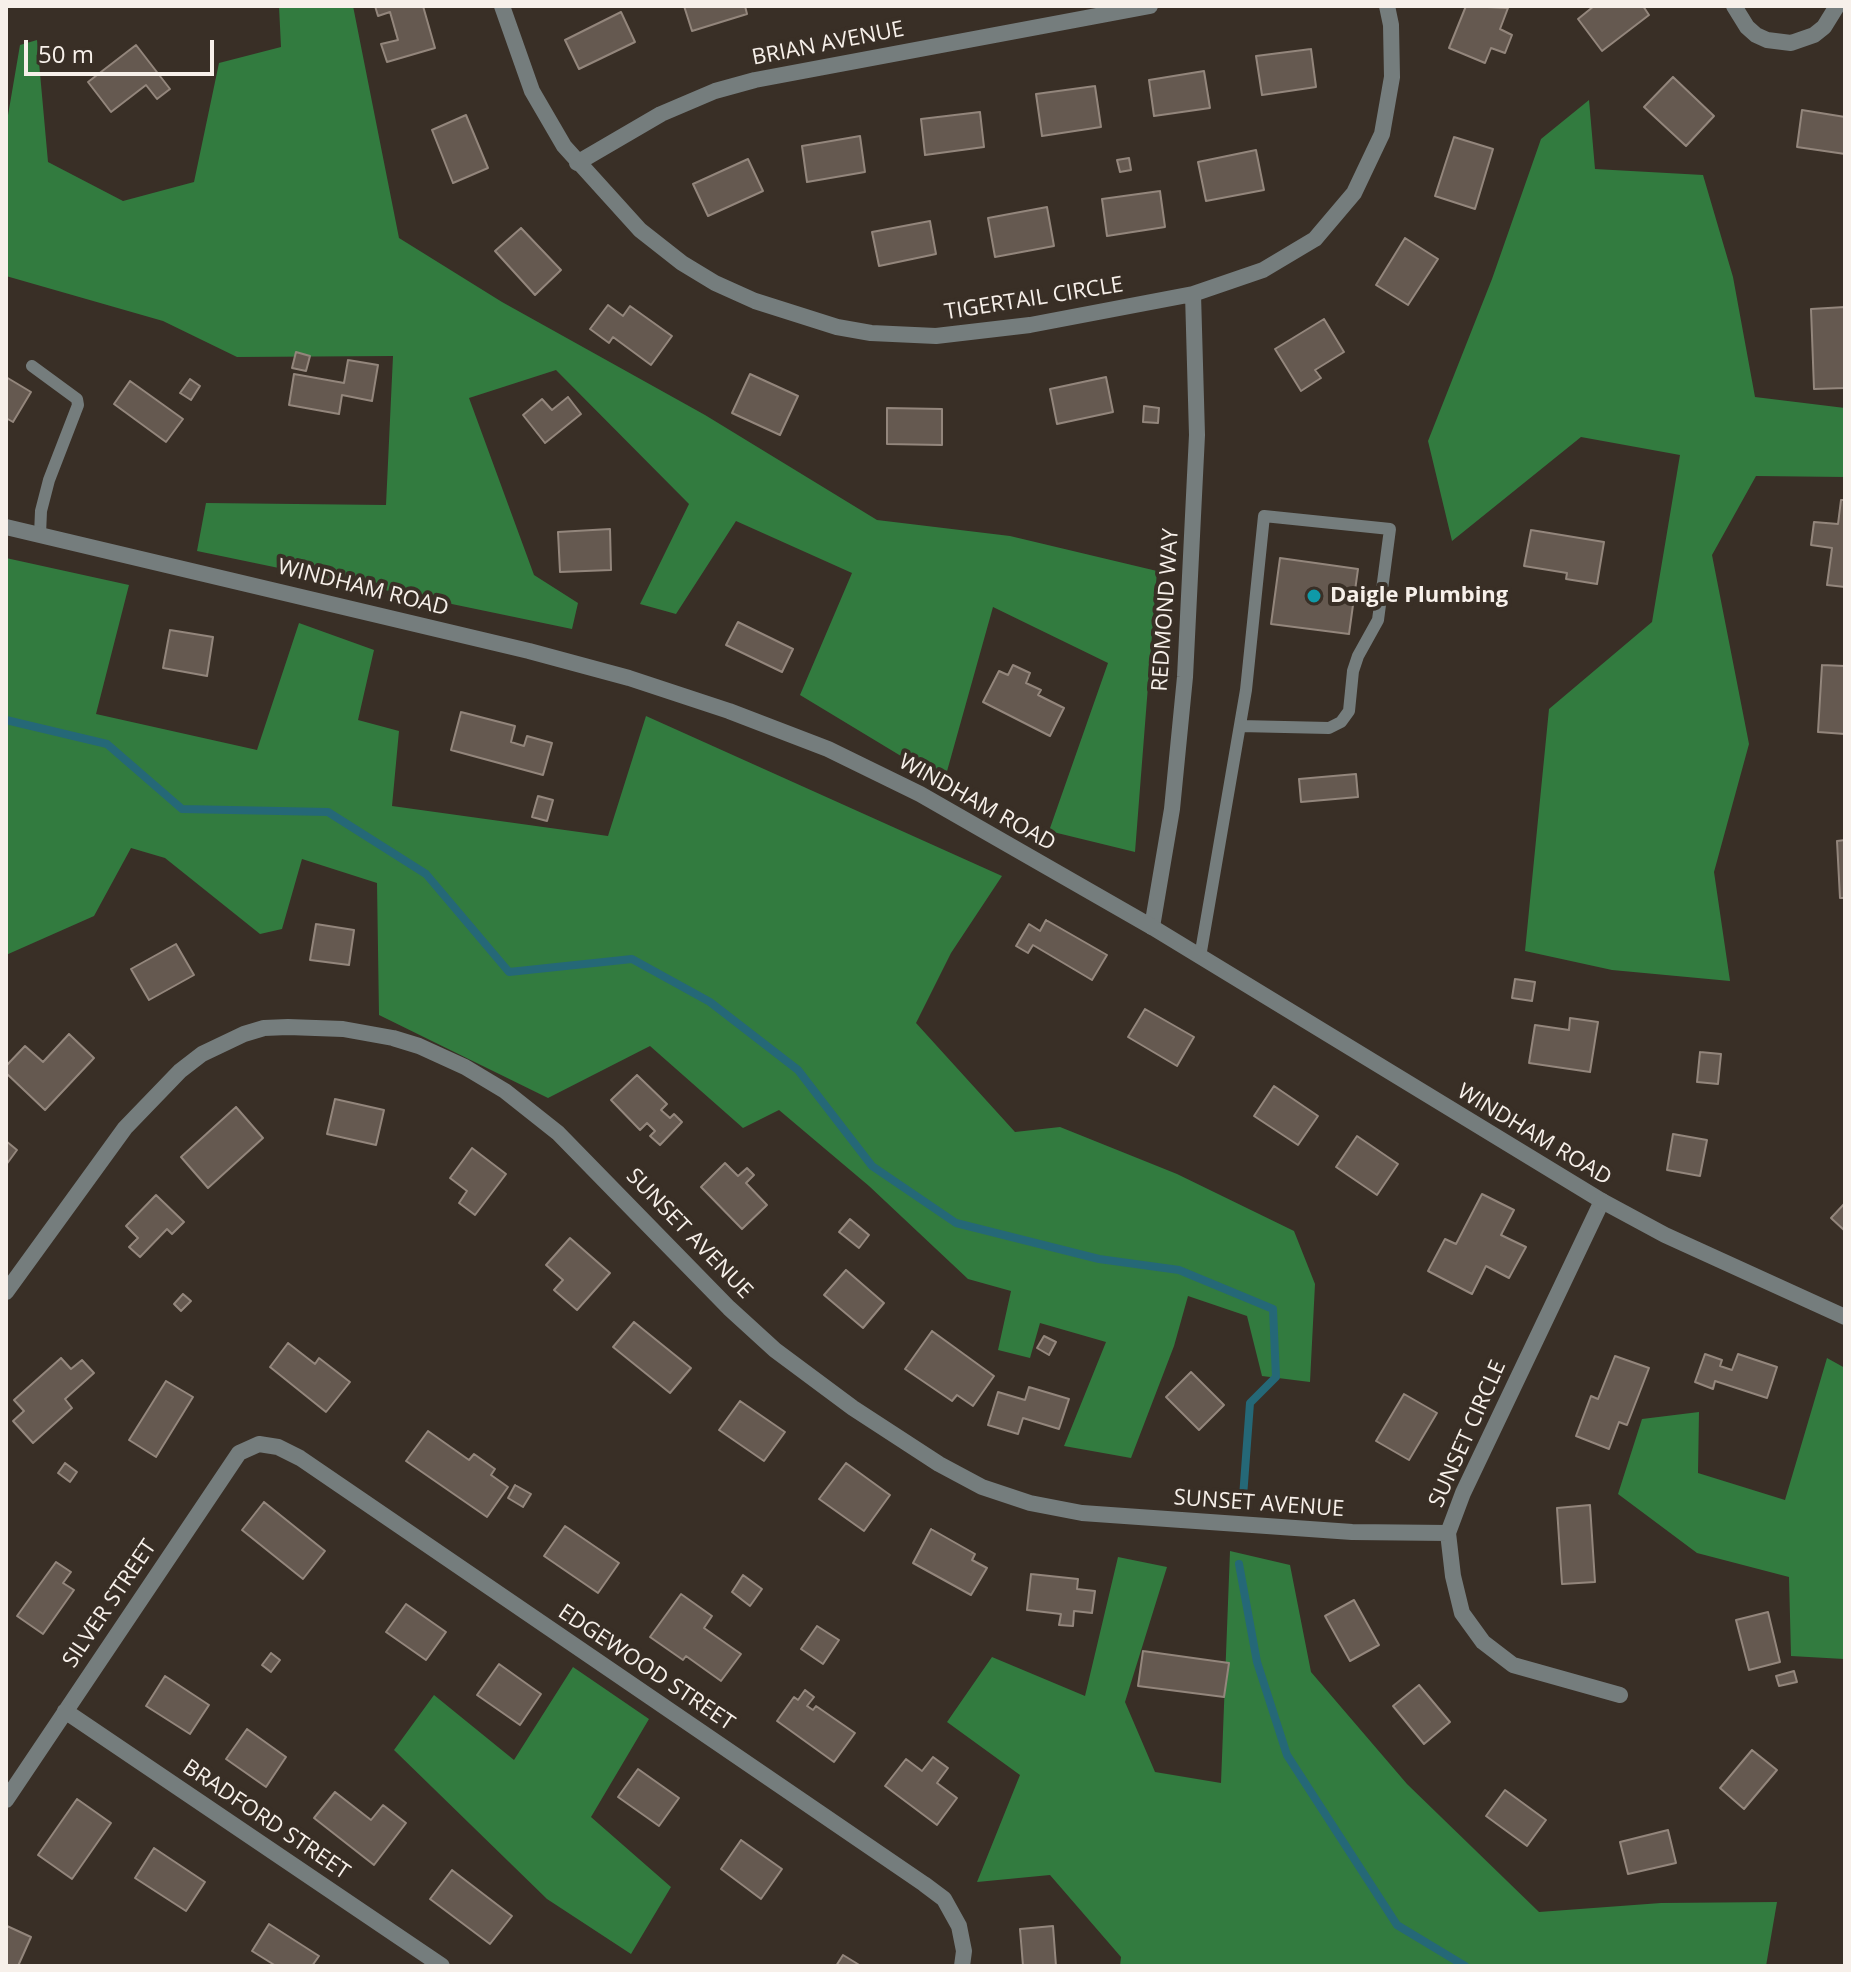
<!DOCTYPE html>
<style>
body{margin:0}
#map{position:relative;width:1851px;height:1972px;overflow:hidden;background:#392f26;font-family:"Open Sans",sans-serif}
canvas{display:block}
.frame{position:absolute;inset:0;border:8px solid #f7f0ea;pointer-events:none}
.scale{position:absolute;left:24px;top:40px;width:190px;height:36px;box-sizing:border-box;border:4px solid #f7f0ea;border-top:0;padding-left:10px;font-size:24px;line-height:28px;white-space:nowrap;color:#f7f0ea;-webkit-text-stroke:6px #392f26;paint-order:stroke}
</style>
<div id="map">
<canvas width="1851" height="1972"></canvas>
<div class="frame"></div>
<div class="scale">50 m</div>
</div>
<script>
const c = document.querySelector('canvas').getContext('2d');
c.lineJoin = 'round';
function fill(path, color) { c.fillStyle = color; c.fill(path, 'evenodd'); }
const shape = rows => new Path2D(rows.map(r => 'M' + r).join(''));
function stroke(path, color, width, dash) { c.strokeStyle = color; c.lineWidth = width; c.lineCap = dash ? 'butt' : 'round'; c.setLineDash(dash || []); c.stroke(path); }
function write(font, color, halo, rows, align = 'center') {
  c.font = font + ' "Open Sans",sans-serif'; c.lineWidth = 8; c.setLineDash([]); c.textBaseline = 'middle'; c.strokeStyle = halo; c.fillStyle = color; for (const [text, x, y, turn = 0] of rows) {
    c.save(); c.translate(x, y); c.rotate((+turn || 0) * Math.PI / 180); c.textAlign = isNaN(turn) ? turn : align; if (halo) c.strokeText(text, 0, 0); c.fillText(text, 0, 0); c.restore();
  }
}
fill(shape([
 [279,6,353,6,399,238,502,302,705,415,877,520,1010,536,1157,571,1135,852,1049,831,1108,663,993,607,944,782,800,695,852,573,736,521,676,614,640,604,689,504,556,370,469,398,534,575,578,603,572,629,197,551,206,503,386,505,393,356,237,357,163,321,6,276,6,127,20,45,37,40,48,162,123,201,194,182,219,63,281,47],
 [1589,100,1595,169,1703,175,1733,277,1755,397,1845,408,1845,477,1756,476,1712,555,1749,744,1714,872,1730,981,1612,970,1525,951,1549,709,1652,622,1680,455,1581,437,1452,541,1428,441,1492,279,1541,139],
 [6,558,129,585,96,714,257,750,299,623,374,650,358,720,399,731,392,806,608,836,646,716,1002,876,951,953,916,1023,1015,1132,1060,1127,1177,1174,1294,1231,1315,1284,1310,1382,1262,1376,1247,1316,1188,1296,1174,1346,1131,1458,1064,1446,1106,1342,1040,1323,1030,1358,998,1350,1011,1291,968,1279,869,1186,779,1110,743,1128,650,1046,548,1098,379,1015,377,883,302,859,282,929,260,934,165,858,131,848,94,916,6,955],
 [1827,1358,1845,1368,1844,1659,1791,1656,1789,1577,1697,1553,1618,1494,1642,1419,1699,1412,1698,1473,1785,1500],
 [1230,1551,1290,1565,1311,1672,1407,1784,1539,1912,1661,1903,1777,1902,1766,1966,1120,1966,1121,1957,1050,1875,977,1882,1020,1775,947,1722,992,1657,1085,1696,1118,1557,1167,1567,1125,1702,1155,1772,1221,1783],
 [573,1667,649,1719,591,1817,671,1887,631,1954,547,1899,394,1750,434,1695,514,1760]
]), '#327b3f');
stroke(shape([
 [6,720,107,744,182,809,328,812,426,874,509,972,632,959,710,1002,798,1070,872,1166,956,1223,1099,1259,1179,1270,1273,1309,1276,1377,1250,1403,1243,1497],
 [1239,1564,1257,1662,1287,1755,1397,1925,1465,1966]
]), '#256877', 8);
const building = shape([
 [375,6,423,6,435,48,387,62,381,44,398,40,390,12,378,16,375,6],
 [684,6,745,6,747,14,692,31,684,6],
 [1466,6,1508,8,1500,29,1512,35,1505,53,1491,48,1485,63,1449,48,1466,6],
 [1594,6,1643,6,1649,15,1602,51,1578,19,1594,6],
 [621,12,635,42,579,69,565,40,621,12],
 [136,45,170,89,157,99,146,85,111,112,88,82,136,45],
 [1311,49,1316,87,1262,95,1256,56,1311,49],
 [1204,71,1210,108,1154,116,1149,80,1204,71],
 [1673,77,1714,116,1686,146,1644,107,1673,77],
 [1095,86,1101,127,1042,136,1036,94,1095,86],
 [1802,110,1845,117,1845,154,1797,147,1802,110],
 [980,112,984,147,925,155,921,119,980,112],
 [466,115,488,168,453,183,432,130,466,115],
 [860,136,865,172,807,182,802,146,860,136],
 [1454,137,1493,149,1475,209,1435,196,1454,137],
 [1256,150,1264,190,1206,201,1198,162,1256,150],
 [1129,158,1131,170,1120,172,1117,160,1129,158],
 [748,159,763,191,708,216,693,184,748,159],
 [1160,191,1165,227,1107,236,1102,199,1160,191],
 [1047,207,1054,246,995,257,988,218,1047,207],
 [930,221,936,254,879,266,872,232,930,221],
 [521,228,561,270,535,295,495,251,521,228],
 [1405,238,1438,259,1408,305,1376,285,1405,238],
 [608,305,623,316,630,306,672,336,651,365,613,337,609,343,590,329,608,305],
 [1845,307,1845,388,1814,389,1811,309,1845,307],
 [1324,319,1344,352,1315,370,1321,378,1301,391,1275,349,1324,319],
 [296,352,310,356,306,371,292,368,296,352],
 [348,360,378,365,372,401,342,395,339,414,289,405,294,374,344,383,348,360],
 [750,374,798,396,780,435,732,413,750,374],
 [6,377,31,392,13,422,6,418,6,377],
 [1106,377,1113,412,1057,424,1050,389,1106,377],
 [190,379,200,386,191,400,180,393,190,379],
 [130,381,183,419,166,442,114,404,130,381],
 [568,397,581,414,545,443,523,415,542,399,552,410,568,397],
 [1144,406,1159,408,1158,423,1143,422,1144,406],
 [887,408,942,409,942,445,887,444,887,408],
 [1841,500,1845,500,1845,587,1827,585,1832,548,1811,545,1814,522,1838,524,1841,500],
 [610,529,611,570,560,572,558,532,610,529],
 [1531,530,1604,542,1597,584,1566,579,1567,573,1524,566,1531,530],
 [1280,558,1358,569,1349,634,1271,624,1280,558],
 [738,622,793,649,782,672,726,645,738,622],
 [170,630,213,637,207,676,163,668,170,630],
 [1013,665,1030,673,1026,683,1041,690,1038,695,1064,708,1050,736,983,702,999,671,1008,675,1013,665],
 [1822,665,1845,666,1845,734,1818,732,1822,665],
 [461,712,515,726,511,742,524,746,527,736,552,743,543,775,451,750,461,712],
 [1356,774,1358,797,1301,802,1299,779,1356,774],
 [538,796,553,800,547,821,532,817,538,796],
 [1845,840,1845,898,1840,898,1837,841,1845,840],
 [1046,920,1107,955,1092,980,1033,945,1028,953,1016,946,1029,924,1040,931,1046,920],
 [316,924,354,930,349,965,310,960,316,924],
 [176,944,194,975,149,1000,131,969,176,944],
 [1515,979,1535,982,1532,1001,1512,998,1515,979],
 [1145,1009,1194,1037,1177,1066,1128,1037,1145,1009],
 [1570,1018,1598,1022,1590,1072,1529,1063,1535,1025,1569,1030,1570,1018],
 [69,1034,94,1058,45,1110,6,1073,6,1066,25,1046,43,1062,69,1034],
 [1700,1052,1721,1054,1718,1084,1697,1082,1700,1052],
 [637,1075,667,1104,661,1110,670,1118,674,1114,682,1122,660,1145,650,1136,655,1131,647,1123,640,1130,611,1100,637,1075],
 [1274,1086,1318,1116,1298,1145,1254,1116,1274,1086],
 [335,1099,384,1110,376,1145,327,1134,335,1099],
 [236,1107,263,1138,208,1188,181,1157,236,1107],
 [1673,1134,1707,1140,1700,1176,1667,1170,1673,1134],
 [1357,1136,1398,1164,1377,1195,1336,1167,1357,1136],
 [6,1141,17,1150,6,1165,6,1141],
 [472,1148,506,1174,475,1215,459,1203,467,1191,450,1178,472,1148],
 [725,1163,738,1176,747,1168,754,1175,746,1183,767,1205,742,1229,701,1187,725,1163],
 [1482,1194,1514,1210,1501,1235,1526,1247,1509,1278,1486,1266,1472,1294,1428,1271,1445,1239,1456,1244,1482,1194],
 [156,1195,184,1222,172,1234,167,1229,140,1257,129,1247,138,1238,126,1226,156,1195],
 [1845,1203,1845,1231,1831,1218,1845,1203],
 [850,1219,869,1235,859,1248,839,1232,850,1219],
 [570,1238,610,1273,577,1310,554,1290,563,1280,546,1265,570,1238],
 [846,1270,884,1303,863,1328,824,1295,846,1270],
 [183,1294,191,1301,181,1311,174,1304,183,1294],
 [634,1322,691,1368,670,1393,613,1347,634,1322],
 [932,1331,994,1376,973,1406,957,1395,952,1401,905,1369,932,1331],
 [1044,1336,1056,1342,1049,1355,1037,1348,1044,1336],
 [288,1343,315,1364,319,1358,350,1382,326,1412,270,1367,288,1343],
 [1705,1354,1722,1360,1720,1366,1732,1370,1738,1354,1777,1367,1767,1398,1715,1381,1713,1389,1695,1382,1705,1354],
 [1615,1356,1649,1368,1627,1425,1619,1422,1609,1449,1576,1436,1591,1396,1598,1399,1615,1356],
 [61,1358,71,1369,82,1360,94,1373,65,1399,72,1408,33,1443,13,1421,24,1411,14,1400,61,1358],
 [1191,1372,1224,1405,1199,1430,1166,1397,1191,1372],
 [166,1381,193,1397,156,1457,129,1440,166,1381],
 [1029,1387,1069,1399,1059,1429,1023,1418,1018,1434,988,1425,998,1392,1025,1400,1029,1387],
 [1404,1394,1437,1413,1409,1460,1376,1441,1404,1394],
 [740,1401,785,1432,764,1461,719,1430,740,1401],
 [428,1431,469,1460,474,1454,495,1469,491,1475,508,1487,487,1517,406,1461,428,1431],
 [65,1463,77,1472,70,1482,58,1473,65,1463],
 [846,1463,890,1495,864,1531,819,1499,846,1463],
 [515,1485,531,1494,523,1507,508,1498,515,1485],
 [264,1502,325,1551,303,1579,242,1530,264,1502],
 [1590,1505,1595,1582,1562,1584,1557,1508,1590,1505],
 [565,1526,619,1563,598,1593,544,1556,565,1526],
 [931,1529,975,1554,972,1560,987,1568,971,1595,913,1563,931,1529],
 [56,1562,71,1572,63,1583,74,1590,43,1634,17,1616,56,1562],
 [1031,1574,1078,1579,1077,1589,1095,1591,1092,1613,1074,1611,1073,1626,1059,1625,1061,1614,1027,1610,1031,1574],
 [743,1575,762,1589,750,1606,732,1592,743,1575],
 [681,1594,712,1616,704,1628,741,1654,721,1681,686,1656,683,1660,650,1637,681,1594],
 [1354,1600,1379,1645,1350,1661,1325,1616,1354,1600],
 [406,1604,446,1632,426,1660,386,1632,406,1604],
 [1768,1612,1780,1662,1749,1670,1736,1620,1768,1612],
 [817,1626,839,1640,823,1664,801,1649,817,1626],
 [1143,1651,1229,1663,1224,1697,1138,1686,1143,1651],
 [271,1653,280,1660,271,1672,262,1665,271,1653],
 [499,1664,541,1694,520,1725,477,1695,499,1664],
 [1794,1671,1797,1682,1779,1686,1776,1676,1794,1671],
 [165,1676,209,1705,190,1734,146,1706,165,1676],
 [1419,1685,1450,1722,1424,1744,1393,1706,1419,1685],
 [805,1690,814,1697,807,1706,813,1710,816,1706,855,1733,834,1762,777,1721,794,1697,798,1700,805,1690],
 [247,1729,286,1757,266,1787,226,1759,247,1729],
 [1752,1750,1777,1770,1744,1809,1720,1788,1752,1750],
 [933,1757,948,1768,937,1783,957,1798,937,1825,885,1786,906,1759,922,1771,933,1757],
 [638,1769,679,1798,659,1826,618,1797,638,1769],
 [1505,1790,1546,1820,1527,1846,1486,1816,1505,1790],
 [335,1792,371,1820,383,1805,406,1823,374,1865,314,1818,335,1792],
 [77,1799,111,1823,72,1879,38,1855,77,1799],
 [1668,1830,1676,1863,1628,1874,1620,1842,1668,1830],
 [741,1840,782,1869,761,1899,721,1869,741,1840],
 [154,1848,205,1882,186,1911,135,1878,154,1848],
 [452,1870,512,1916,490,1944,430,1899,452,1870],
 [269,1924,319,1956,312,1966,276,1966,252,1951,269,1924],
 [7,1926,31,1937,18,1966,6,1966,7,1926],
 [1053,1926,1056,1966,1023,1966,1020,1929,1053,1926],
 [843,1955,861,1966,836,1966,843,1955]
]);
fill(building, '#655950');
stroke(building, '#93867c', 2);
stroke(shape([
 [32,366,77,399,78,405,49,480,41,511,40,535],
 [1200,957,1246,690,1264,516,1390,529,1378,620,1358,656,1353,671,1349,711,1341,722,1329,728,1240,726]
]), '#757d7d', 12);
stroke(shape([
 [502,6,532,91,564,146,640,230,682,263,715,283,755,301,837,327,871,333,936,336,1030,325,1193,294,1263,270,1315,239,1354,193,1382,134,1392,77,1391,25,1387,6],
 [1734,6,1747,27,1756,35,1767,40,1791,43,1814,35,1824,27,1837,6],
 [577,163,661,114,715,91,755,80,1150,6],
 [1152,927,1172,809,1185,677,1197,435,1193,294],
 [1602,1201,1463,1493,1448,1533,1453,1576,1462,1613,1483,1642,1513,1665,1620,1695],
 [6,1292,125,1128,180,1071,202,1054,244,1034,264,1028,288,1027,343,1029,393,1038,419,1046,465,1067,505,1091,558,1133,729,1308,775,1350,853,1408,939,1464,982,1487,1030,1503,1082,1513,1352,1532,1448,1533],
 [65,1711,442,1966],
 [6,1800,239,1453,259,1444,278,1447,300,1458,924,1884,944,1899,959,1926,964,1951,962,1966]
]), '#757d7d', 16);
stroke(shape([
 [6,527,529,651,629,678,729,711,828,749,920,794,1152,927,1602,1201,1665,1235,1845,1317]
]), '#757d7d', 16);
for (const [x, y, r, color] of [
 [1314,596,8,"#0f9aa8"]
]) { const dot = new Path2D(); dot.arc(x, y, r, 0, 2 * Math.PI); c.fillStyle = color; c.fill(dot); stroke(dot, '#392f26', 3); }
write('22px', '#f7f0ea', '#392f26', [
 ["BRIAN AVENUE",828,44,-11],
 ["TIGERTAIL CIRCLE",1034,299,-9],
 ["WINDHAM ROAD",363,588,14],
 ["REDMOND WAY",1166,610,-86],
 ["WINDHAM ROAD",977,803,29],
 ["WINDHAM ROAD",1534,1135,31],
 ["SUNSET AVENUE",689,1234,46],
 ["SUNSET CIRCLE",1468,1434,-66],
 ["SUNSET AVENUE",1259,1504,4],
 ["SILVER STREET",110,1604,-56],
 ["EDGEWOOD STREET",646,1668,34],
 ["BRADFORD STREET",266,1820,34]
]);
write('bold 22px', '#f7f0ea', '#392f26', [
 ["Daigle Plumbing",1330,596]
], 'left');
</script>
